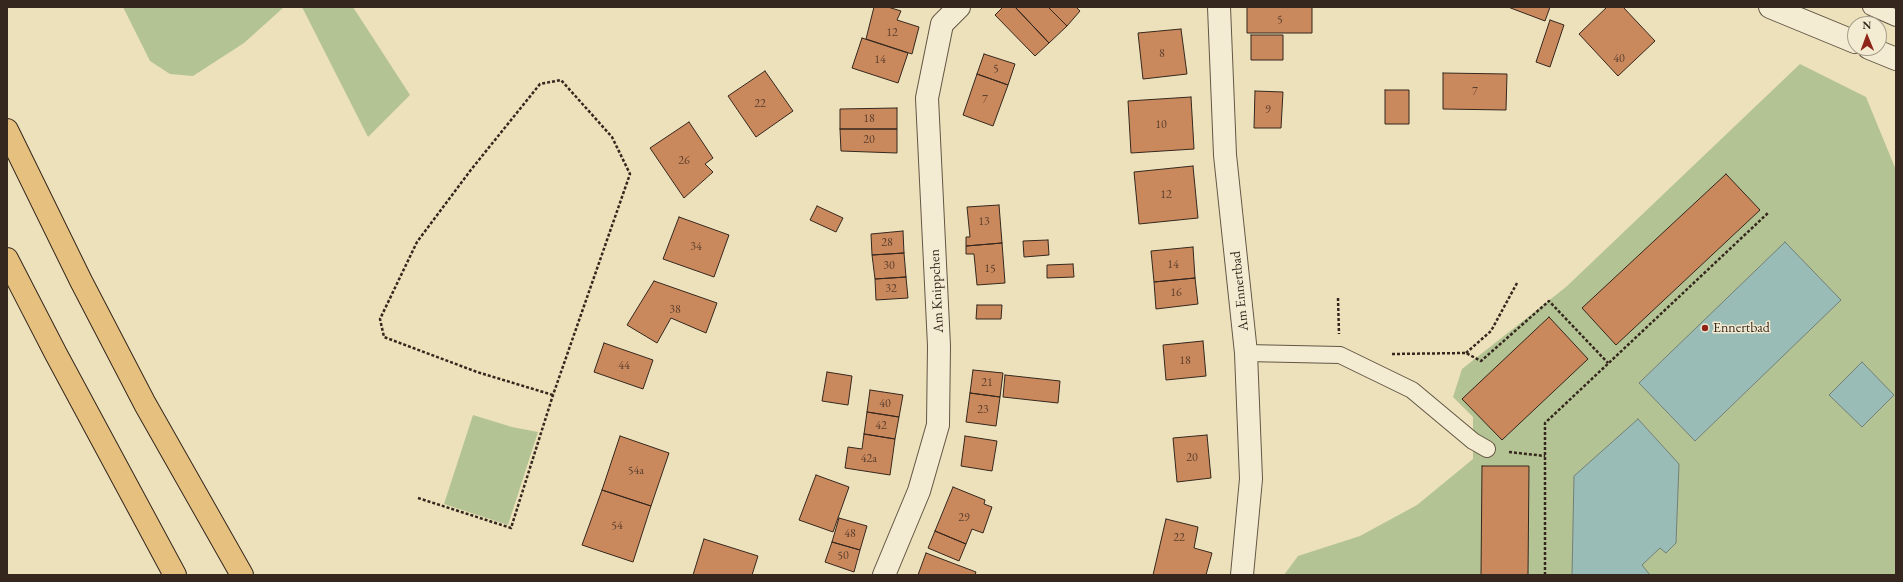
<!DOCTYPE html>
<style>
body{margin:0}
#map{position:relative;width:1903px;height:582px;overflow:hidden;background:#ece1bb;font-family:"EB Garamond",serif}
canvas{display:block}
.frame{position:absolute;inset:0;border:8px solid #35271d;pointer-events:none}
.north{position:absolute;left:1847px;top:16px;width:40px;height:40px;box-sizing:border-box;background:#f3ecd3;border:1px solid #a79d8a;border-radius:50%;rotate:359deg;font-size:11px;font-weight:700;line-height:16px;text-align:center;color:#35271d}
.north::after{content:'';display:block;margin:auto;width:14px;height:18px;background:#8f2418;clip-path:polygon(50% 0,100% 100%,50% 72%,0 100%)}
</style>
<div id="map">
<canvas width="1903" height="582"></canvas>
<div class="frame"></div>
<div class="north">N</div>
</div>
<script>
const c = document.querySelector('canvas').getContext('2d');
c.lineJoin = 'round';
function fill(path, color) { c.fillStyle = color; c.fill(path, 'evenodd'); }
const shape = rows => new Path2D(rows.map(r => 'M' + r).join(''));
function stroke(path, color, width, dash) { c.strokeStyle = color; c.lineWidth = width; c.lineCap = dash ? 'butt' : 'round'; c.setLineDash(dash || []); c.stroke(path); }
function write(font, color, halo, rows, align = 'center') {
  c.font = font + ' "EB Garamond",serif'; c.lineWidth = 3; c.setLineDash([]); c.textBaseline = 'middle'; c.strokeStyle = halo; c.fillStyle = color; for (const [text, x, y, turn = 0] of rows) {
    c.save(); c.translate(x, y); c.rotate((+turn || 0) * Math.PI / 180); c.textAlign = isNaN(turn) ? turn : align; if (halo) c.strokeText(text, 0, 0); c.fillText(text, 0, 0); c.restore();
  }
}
fill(shape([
 [123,7,284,7,244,43,193,76,170,74,150,61],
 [302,7,353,7,410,95,368,137],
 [1800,64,1866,97,1896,170,1896,575,1284,575,1298,556,1360,536,1417,505,1473,459,1473,417,1453,397,1462,369,1566,287],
 [473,415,512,427,538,432,508,525,444,504]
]), '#b4c393');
const water = shape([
 [1785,242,1841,300,1695,441,1639,383,1785,242],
 [1862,362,1894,395,1862,427,1829,395,1862,362],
 [1638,419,1679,464,1676,543,1666,553,1660,548,1642,565,1650,575,1572,575,1574,476,1638,419]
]);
fill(water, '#9abcb6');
stroke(water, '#728079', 1);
const building = shape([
 [874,7,888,7,901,11,897,20,919,27,912,54,866,39,874,7],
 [1003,7,1015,7,1049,43,1035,56,995,15,1003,7],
 [1015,7,1048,7,1067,26,1049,43,1015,7],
 [1048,7,1076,7,1080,11,1067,26,1048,7],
 [1247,7,1312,7,1312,33,1247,33,1247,7],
 [1508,7,1550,7,1545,21,1508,7],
 [1607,7,1623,7,1655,41,1618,76,1579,34,1607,7],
 [1550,20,1564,25,1550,67,1536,62,1550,20],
 [1181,29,1187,74,1143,79,1138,33,1181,29],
 [1251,35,1283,35,1283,60,1251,60,1251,35],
 [862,38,908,53,898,83,852,68,862,38],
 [984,54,1015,64,1008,85,977,74,984,54],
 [765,71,793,111,756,137,728,96,765,71],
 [1443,73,1507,74,1506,110,1443,109,1443,73],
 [977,74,1008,85,993,126,963,115,977,74],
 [1385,90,1409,90,1409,124,1385,124,1385,90],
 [1255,91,1283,92,1281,128,1254,128,1255,91],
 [1191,97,1194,149,1131,153,1128,101,1191,97],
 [897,108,897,129,840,129,840,109,897,108],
 [689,122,713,158,705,164,713,172,684,198,650,148,689,122],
 [840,129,897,129,897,153,841,151,840,129],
 [1193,166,1198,218,1139,224,1134,172,1193,166],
 [1726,174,1760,210,1616,345,1582,308,1726,174],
 [999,205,1002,243,966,246,966,237,970,237,967,207,999,205],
 [817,206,843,218,836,232,810,220,817,206],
 [679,217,729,235,714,277,663,259,679,217],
 [903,231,904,253,872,255,871,234,903,231],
 [1048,240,1049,255,1024,257,1023,241,1048,240],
 [1002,243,1005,283,977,285,974,254,966,254,966,246,1002,243],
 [1193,247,1195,278,1154,282,1151,251,1193,247],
 [904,253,906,277,875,279,872,255,904,253],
 [1073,264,1074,277,1047,278,1047,265,1073,264],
 [906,277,908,298,876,300,875,279,906,277],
 [1195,278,1198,304,1156,309,1154,282,1195,278],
 [654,281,717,303,706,333,671,318,657,343,627,325,654,281],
 [977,305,1002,305,1001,319,976,319,977,305],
 [1549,317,1588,359,1502,440,1462,399,1549,317],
 [1203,341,1206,376,1166,380,1163,345,1203,341],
 [604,343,653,360,643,389,594,372,604,343],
 [973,370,1003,373,1000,397,970,393,973,370],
 [827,372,852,376,848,405,822,401,827,372],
 [1005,375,1060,381,1058,403,1003,397,1005,375],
 [870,390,903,395,899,417,867,412,870,390],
 [970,393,1000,397,996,426,966,422,970,393],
 [867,412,899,417,895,439,864,434,867,412],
 [864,434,895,439,890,475,845,468,848,447,862,449,864,434],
 [1207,435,1211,478,1177,482,1173,438,1207,435],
 [620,436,669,453,651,506,602,490,620,436],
 [965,436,997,441,992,471,961,466,965,436],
 [1482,466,1529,466,1528,575,1481,575,1482,466],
 [816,475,849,487,833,532,799,520,816,475],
 [953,487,985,500,984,504,992,507,983,533,972,529,966,544,935,531,953,487],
 [602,490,651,506,633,562,582,545,602,490],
 [839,518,867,526,860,550,832,542,839,518],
 [1166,519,1198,527,1194,548,1212,553,1206,575,1153,575,1166,519],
 [935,531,966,544,959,561,928,548,935,531],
 [704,539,758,556,752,575,693,575,704,539],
 [832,542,860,550,854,572,825,562,832,542],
 [926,553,976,572,975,575,918,575,926,553]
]);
fill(building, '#ca885d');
stroke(building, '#35271d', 1);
const lane = shape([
 [1871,7,1896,18],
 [1246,353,1340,355,1412,390,1473,441,1487,449]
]);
const street = shape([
 [1219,7,1225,155,1246,353,1251,479,1242,575],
 [1770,7,1855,42],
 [1869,48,1896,59],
 [884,575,919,491,938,425,939,346,927,98,942,24,959,7]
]);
const highway = shape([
 [7,130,81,281,145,404,242,575],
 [7,259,56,354,175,575]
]);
stroke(lane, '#635644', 18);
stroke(street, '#635644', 24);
stroke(highway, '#35271d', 24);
stroke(shape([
 [1338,298,1339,334],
 [1466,353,1491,331,1517,283],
 [1392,354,1466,353,1481,361,1549,301,1608,363],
 [1509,452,1545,456],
 [418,498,511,528,553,395,630,174,612,137,561,80,540,84,470,171,417,242,380,319,384,337,477,372,553,395],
 [1545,575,1545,423,1768,213]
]), '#35271d', 2.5, [3, 2]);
stroke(lane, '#f3ecd3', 16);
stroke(street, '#f3ecd3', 22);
stroke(highway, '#e6c07e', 22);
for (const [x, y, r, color] of [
 [1705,328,4,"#8f2418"]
]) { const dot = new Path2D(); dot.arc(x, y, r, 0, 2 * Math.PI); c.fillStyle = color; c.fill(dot); stroke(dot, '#f3ecd3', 1.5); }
write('12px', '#5a3f2d', null, [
 ["5",1280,20],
 ["12",892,33],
 ["8",1162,54],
 ["40",1619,59],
 ["14",880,60],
 ["5",996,69],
 ["7",1475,92],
 ["7",985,100],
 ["22",760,104],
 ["9",1268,110],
 ["18",869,119],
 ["10",1161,125],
 ["20",869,140],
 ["26",684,161],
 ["12",1166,195],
 ["13",984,222],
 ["28",887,243],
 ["34",696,247],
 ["14",1173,265],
 ["30",889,266],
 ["15",990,269],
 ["32",891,289],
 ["16",1176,293],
 ["38",675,310],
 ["18",1185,361],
 ["44",624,366],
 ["21",987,383],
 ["40",885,404],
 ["23",983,410],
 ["42",881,426],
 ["20",1192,458],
 ["42a",869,459],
 ["54a",636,471],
 ["29",964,518],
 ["54",617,526],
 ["48",850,534],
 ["22",1179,538],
 ["50",843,556]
]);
write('14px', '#35271d', '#f3ecd3', [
 ["Am Knippchen",937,291,-93],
 ["Am Ennertbad",1240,291,-96]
]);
write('14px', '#35271d', '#f3ecd3', [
 ["Ennertbad",1713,328]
], 'left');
</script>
